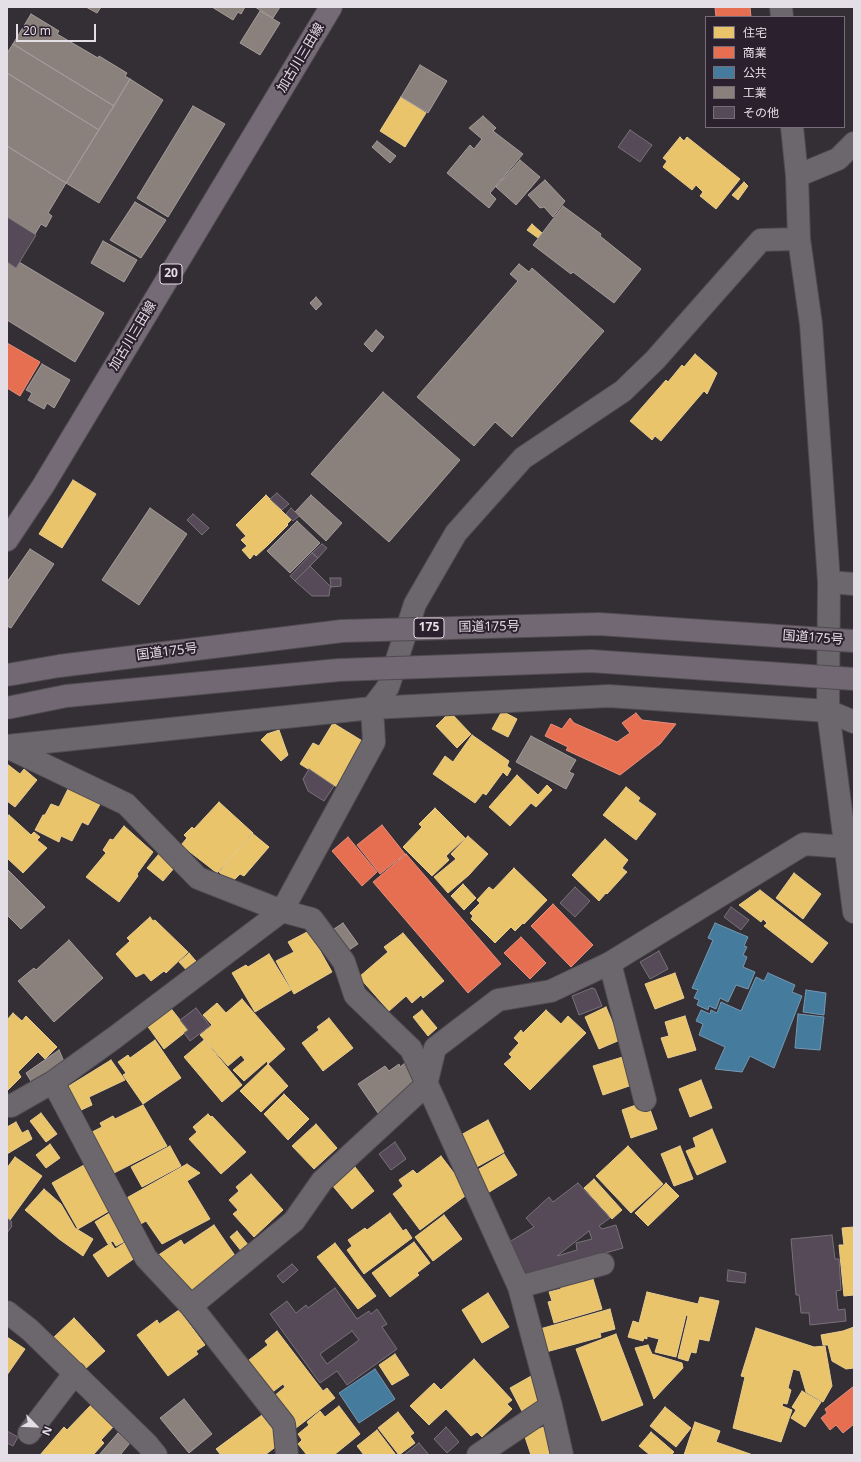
<!DOCTYPE html>
<meta charset="utf-8">
<style>
body{margin:0}
#map{position:relative;width:861px;height:1462px;overflow:hidden;background:#342e35;font-family:"Noto Sans","Noto Sans JP",sans-serif}
canvas{display:block}
.frame{position:absolute;inset:0;border:8px solid #e4dee6;pointer-events:none}
.legend{position:absolute;left:705px;top:16px;width:140px;height:112px;box-sizing:border-box;background:#2b212e;border:1px solid #756d78;margin:0;padding:5px 7px;list-style:none;font-size:12px;color:#e4dee6}
.legend li{display:flex;align-items:center;gap:8px;height:20px}
.legend b{width:20px;border:1px solid #756d78}
.north{position:absolute;left:16px;top:1406px;width:40px;height:40px;-webkit-text-stroke:3px #2b212e;paint-order:stroke;rotate:114deg;font-size:11px;font-weight:700;line-height:16px;text-align:center;color:#e4dee6}
.north::after{content:'';display:block;margin:auto;width:14px;height:18px;background:#e4dee6;clip-path:polygon(50% 0,100% 100%,50% 72%,0 100%)}
.scale{position:absolute;left:16px;top:24px;width:80px;height:18px;box-sizing:border-box;border:2px solid #e4dee6;border-top:0;padding-left:5px;font-size:12px;line-height:14px;white-space:nowrap;color:#e4dee6;-webkit-text-stroke:3px #2b212e;paint-order:stroke}
</style>
<div id="map">
<canvas width="861" height="1462"></canvas>
<div class="frame"></div>
<ul class="legend">
<li><b style="height:11px;background:#e9c46a"></b>住宅</li>
<li><b style="height:11px;background:#e76f51"></b>商業</li>
<li><b style="height:11px;background:#457b9d"></b>公共</li>
<li><b style="height:11px;background:#8a817c"></b>工業</li>
<li><b style="height:11px;background:#564a58"></b>その他</li>
</ul>
<div class="north">N</div>
<div class="scale">20 m</div>
</div>
<script>
const c = document.querySelector('canvas').getContext('2d');
c.lineJoin = 'round';
function fill(path, color) { c.fillStyle = color; c.fill(path, 'evenodd'); }
const shape = rows => new Path2D(rows.map(r => 'M' + r).join(''));
function stroke(path, color, width, dash) { c.strokeStyle = color; c.lineWidth = width; c.lineCap = dash ? 'butt' : 'round'; c.setLineDash(dash || []); c.stroke(path); }
function write(font, color, halo, rows, align = 'center') {
  c.font = font + ' "Noto Sans","Noto Sans JP",sans-serif'; c.lineWidth = 4; c.setLineDash([]); c.textBaseline = 'middle'; c.strokeStyle = halo; c.fillStyle = color; for (const [text, x, y, turn = 0] of rows) {
    c.save(); c.translate(x, y); c.rotate((+turn || 0) * Math.PI / 180); c.textAlign = isNaN(turn) ? turn : align; if (halo) c.strokeText(text, 0, 0); c.fillText(text, 0, 0); c.restore();
  }
}
const homes = shape([
 [401,97,426,113,405,147,380,131,401,97],
 [680,137,684,141,687,137,740,179,716,209,700,196,703,192,696,185,692,190,663,167,667,161,663,158,680,137],
 [744,182,748,186,738,200,732,195,744,182],
 [532,224,542,233,538,238,527,230,532,224],
 [695,354,717,373,707,394,704,391,661,441,655,436,652,440,630,421,666,380,668,382,682,365,684,367,695,354],
 [73,480,96,494,62,548,39,534,73,480],
 [266,495,291,520,287,524,288,525,267,546,256,556,254,554,250,559,242,550,247,546,241,540,246,536,236,525,266,495],
 [502,711,517,719,508,737,492,729,502,711],
 [450,712,471,734,457,748,436,726,450,712],
 [333,723,364,742,337,787,300,764,313,743,319,746,333,723],
 [279,730,288,755,281,761,261,740,267,734,279,730],
 [472,735,509,761,507,766,511,769,507,776,503,772,486,795,483,793,475,803,433,774,445,756,453,762,472,735],
 [7,764,20,774,24,769,37,780,15,807,7,801,7,764],
 [517,775,538,795,547,785,552,790,536,807,531,803,510,826,489,807,517,775],
 [71,783,102,801,88,825,82,822,72,841,61,836,59,842,35,830,43,815,45,815,51,804,59,807,71,783],
 [626,787,640,798,638,801,656,814,636,840,603,815,626,787],
 [219,802,253,833,217,873,181,845,187,838,184,835,192,827,194,829,219,802],
 [435,808,465,838,446,856,449,860,432,876,403,847,422,827,419,824,435,808],
 [9,815,31,835,34,832,40,837,37,840,47,848,23,873,7,858,7,818,9,815],
 [124,826,153,852,137,874,138,876,119,902,86,877,106,853,103,850,110,839,113,840,124,826],
 [252,833,269,847,244,876,240,874,231,883,219,872,252,833],
 [468,836,488,854,469,875,448,893,434,877,456,859,451,854,468,836],
 [605,839,628,860,622,868,627,872,607,894,606,893,599,901,572,875,605,839],
 [159,854,175,867,163,881,147,868,159,854],
 [514,868,547,900,524,924,523,923,515,931,511,927,495,943,471,919,473,916,470,913,480,903,477,900,489,887,493,890,514,868],
 [794,873,821,894,803,919,776,898,794,873],
 [463,884,476,898,464,910,451,896,463,884],
 [760,890,828,943,812,963,764,926,767,923,763,919,761,922,739,905,760,890],
 [150,917,153,921,155,920,188,952,166,973,164,971,151,981,144,973,136,977,116,954,130,941,127,938,150,917],
 [309,931,332,972,294,994,276,961,294,952,288,942,309,931],
 [403,933,444,981,423,998,421,995,412,1003,406,996,389,1011,359,977,388,952,384,947,403,933],
 [189,953,201,967,191,975,179,962,189,953],
 [269,954,291,990,255,1012,232,973,246,965,248,967,269,954],
 [675,973,684,998,655,1009,645,984,675,973],
 [242,999,285,1049,268,1064,267,1061,244,1081,233,1070,245,1060,241,1055,228,1066,200,1035,212,1025,203,1015,217,1003,226,1013,242,999],
 [169,1006,188,1030,164,1049,146,1024,169,1006],
 [606,1007,620,1040,599,1049,585,1017,606,1007],
 [422,1010,437,1028,428,1036,413,1017,422,1010],
 [546,1010,561,1024,568,1016,586,1033,530,1090,504,1064,512,1057,509,1054,519,1043,514,1038,521,1030,523,1033,546,1010],
 [13,1013,22,1021,26,1016,57,1047,45,1059,38,1052,18,1072,21,1077,7,1091,7,1020,13,1013],
 [685,1016,696,1050,668,1058,661,1038,669,1036,665,1022,685,1016],
 [329,1018,353,1048,323,1071,302,1043,319,1030,317,1027,329,1018],
 [155,1040,181,1078,143,1104,123,1075,126,1073,118,1062,128,1055,130,1058,155,1040],
 [204,1040,242,1085,222,1102,184,1057,204,1040],
 [626,1056,635,1084,603,1095,593,1066,626,1056],
 [111,1060,125,1080,89,1097,92,1105,77,1112,64,1089,111,1060],
 [268,1064,288,1086,261,1112,240,1091,268,1064],
 [701,1080,712,1108,690,1117,679,1089,701,1080],
 [284,1094,309,1119,288,1140,264,1114,284,1094],
 [647,1101,657,1129,631,1138,622,1110,647,1101],
 [143,1105,167,1146,112,1174,88,1134,102,1127,100,1123,113,1116,115,1119,143,1105],
 [41,1113,57,1134,46,1142,30,1121,41,1113],
 [208,1114,211,1117,212,1116,246,1152,221,1174,189,1139,197,1132,193,1127,208,1114],
 [488,1120,504,1152,475,1168,459,1136,488,1120],
 [16,1122,22,1133,28,1130,32,1139,7,1154,7,1127,16,1122],
 [316,1124,337,1148,314,1169,292,1146,316,1124],
 [712,1129,726,1162,697,1175,686,1151,696,1147,693,1138,712,1129],
 [50,1144,60,1158,46,1168,36,1155,50,1144],
 [170,1146,181,1166,142,1187,131,1167,170,1146],
 [628,1146,663,1184,631,1213,596,1176,628,1146],
 [680,1146,693,1179,674,1186,661,1154,680,1146],
 [504,1154,517,1175,486,1194,474,1172,504,1154],
 [441,1156,469,1193,420,1230,393,1194,403,1186,399,1180,413,1170,417,1174,441,1156],
 [15,1157,42,1176,10,1220,7,1218,7,1168,15,1157],
 [187,1164,200,1173,187,1181,210,1219,162,1244,146,1221,137,1226,123,1200,187,1164],
 [84,1165,109,1211,78,1229,52,1183,84,1165],
 [355,1167,374,1191,352,1209,332,1185,349,1168,351,1171,355,1167],
 [251,1174,283,1210,254,1237,233,1214,238,1210,229,1200,239,1191,236,1187,251,1174],
 [594,1179,622,1210,612,1219,584,1188,594,1179],
 [666,1183,679,1196,648,1226,635,1213,666,1183],
 [44,1189,61,1204,75,1228,93,1239,83,1256,59,1239,25,1210,44,1189],
 [113,1211,129,1239,116,1246,113,1241,108,1244,95,1222,113,1211],
 [390,1213,403,1231,406,1229,412,1238,364,1274,347,1250,352,1246,348,1240,365,1228,367,1230,390,1213],
 [444,1215,462,1239,433,1261,415,1237,444,1215],
 [214,1225,238,1260,194,1293,186,1292,157,1256,181,1240,184,1245,214,1225],
 [854,1227,854,1295,844,1296,839,1245,844,1245,842,1228,854,1227],
 [237,1231,249,1246,242,1252,230,1237,237,1231],
 [129,1240,139,1255,108,1277,93,1255,111,1243,115,1249,129,1240],
 [414,1242,430,1263,417,1273,419,1275,390,1297,372,1273,414,1242],
 [335,1243,376,1296,358,1309,317,1257,335,1243],
 [593,1279,602,1309,554,1323,548,1302,552,1301,549,1292,561,1289,560,1285,576,1280,577,1283,593,1279],
 [647,1292,698,1304,700,1297,719,1301,709,1341,699,1339,696,1353,691,1352,688,1361,678,1358,688,1316,686,1315,676,1357,655,1352,659,1339,647,1336,647,1339,644,1338,643,1341,628,1337,633,1321,639,1323,647,1292],
 [488,1293,509,1327,482,1343,462,1310,488,1293],
 [610,1309,615,1329,600,1333,601,1337,546,1352,540,1329,610,1309],
 [179,1310,205,1345,196,1351,198,1354,168,1376,137,1335,157,1320,159,1324,179,1310],
 [74,1318,105,1351,84,1370,53,1338,74,1318],
 [854,1327,854,1368,846,1369,832,1361,828,1345,823,1345,821,1335,843,1331,854,1327],
 [756,1328,814,1347,825,1346,832,1386,823,1402,806,1392,800,1371,793,1369,788,1388,791,1390,787,1404,783,1403,782,1406,792,1410,781,1442,733,1428,745,1377,741,1376,756,1328],
 [277,1331,323,1391,327,1388,335,1398,296,1428,273,1397,285,1387,283,1384,270,1394,247,1364,250,1362,249,1360,268,1345,265,1341,277,1331],
 [616,1334,643,1405,602,1421,576,1349,616,1334],
 [7,1337,25,1349,7,1375,7,1337],
 [648,1345,652,1354,682,1363,683,1368,654,1399,635,1348,648,1345],
 [395,1354,409,1375,392,1385,379,1365,395,1354],
 [474,1359,512,1400,507,1404,512,1409,482,1437,477,1432,471,1436,446,1409,429,1425,410,1406,434,1383,441,1390,474,1359],
 [533,1375,543,1394,537,1397,542,1405,524,1415,510,1388,533,1375],
 [802,1391,821,1402,805,1427,791,1418,796,1410,792,1407,802,1391],
 [92,1404,114,1426,101,1440,104,1443,93,1455,40,1455,64,1427,67,1430,92,1404],
 [339,1406,360,1434,334,1455,307,1455,298,1444,302,1440,298,1434,309,1425,307,1422,320,1411,325,1417,339,1406],
 [665,1407,691,1428,676,1447,650,1426,665,1407],
 [398,1412,414,1433,410,1436,415,1443,399,1455,378,1428,398,1412],
 [262,1415,282,1442,265,1455,221,1455,216,1449,262,1415],
 [695,1422,720,1431,716,1442,753,1455,684,1455,695,1422],
 [544,1427,554,1455,531,1455,524,1434,544,1427],
 [377,1430,396,1455,364,1455,357,1446,377,1430],
 [651,1432,674,1452,671,1455,650,1455,639,1446,651,1432]
]);
fill(homes, '#e9c46a');
stroke(homes, '#e8cc8f', 1);
const shops = shape([
 [715,7,750,7,751,17,716,17,715,7],
 [7,343,40,362,20,396,7,388,7,343],
 [636,713,642,720,676,724,660,744,620,775,566,750,568,747,545,736,551,724,562,729,570,718,574,723,617,742,630,733,622,723,636,713],
 [382,825,405,854,380,874,357,845,382,825],
 [348,837,377,872,362,886,332,851,348,837],
 [406,854,501,964,468,993,373,882,406,854],
 [553,904,593,945,571,967,531,926,553,904],
 [521,937,546,963,530,979,504,953,521,937],
 [854,1386,854,1424,843,1433,836,1425,830,1430,821,1418,827,1413,825,1409,854,1386]
]);
fill(shops, '#e76f51');
stroke(shops, '#e6907e', 1);
const public = shape([
 [715,923,748,937,744,946,747,947,743,955,747,957,743,967,755,972,748,989,736,985,728,1002,720,998,716,1009,709,1006,708,1010,697,1005,699,1000,694,998,698,990,692,988,713,940,708,938,715,923],
 [768,973,795,985,792,992,802,996,774,1068,750,1056,742,1072,715,1069,725,1047,699,1035,703,1024,696,1021,701,1010,710,1014,711,1010,717,1013,721,1002,741,1011,756,977,764,981,768,973],
 [806,990,826,993,824,1015,803,1012,806,990],
 [798,1014,824,1017,820,1050,795,1048,798,1014],
 [375,1369,395,1399,359,1423,339,1393,375,1369]
]);
fill(public, '#457b9d');
stroke(public, '#7599b3', 1);
const industry = shape([
 [86,7,101,7,97,13,86,7],
 [212,7,245,7,241,14,238,12,233,20,212,7],
 [255,7,280,7,273,18,255,7],
 [260,11,280,23,260,55,240,43,260,11],
 [31,14,59,31,57,34,98,58,99,56,127,73,125,76,130,79,114,106,13,44,31,14],
 [13,44,114,106,99,130,7,73,7,53,13,44],
 [420,65,447,81,428,113,401,97,420,65],
 [7,73,99,130,66,183,7,146,7,73],
 [130,79,163,100,99,203,66,183,130,79],
 [193,106,225,124,168,217,137,198,193,106],
 [483,116,496,128,493,131,523,154,490,193,496,199,489,208,447,173,470,145,474,149,482,139,469,128,483,116],
 [377,141,396,156,390,163,372,147,377,141],
 [7,146,66,183,48,213,52,216,46,227,41,224,35,234,7,217,7,146],
 [520,160,540,177,516,205,496,187,520,160],
 [545,180,565,201,553,217,544,207,540,208,528,195,545,180],
 [135,202,166,220,141,258,110,240,135,202],
 [563,206,601,234,600,236,641,269,614,303,573,272,571,274,533,245,563,206],
 [103,241,137,260,124,282,91,263,103,241],
 [7,262,16,268,19,262,104,313,75,362,7,320,7,262],
 [519,264,529,272,532,268,604,331,512,437,495,422,474,446,417,397,518,281,510,274,519,264],
 [316,297,322,304,316,310,310,303,316,297],
 [376,330,384,337,372,352,364,344,376,330],
 [42,364,70,380,54,408,47,403,44,409,28,400,32,393,26,390,42,364],
 [383,392,460,460,389,542,311,474,383,392],
 [311,495,342,523,326,541,295,512,311,495],
 [150,508,187,534,139,605,102,580,150,508],
 [297,521,320,543,290,573,267,551,297,521],
 [30,549,54,564,11,628,7,626,7,582,30,549],
 [531,736,576,760,569,772,574,774,566,789,516,762,531,736],
 [7,869,45,907,21,929,7,915,7,869],
 [343,923,358,944,346,952,331,931,343,923],
 [69,940,103,978,54,1022,18,981,34,968,36,970,69,940],
 [59,1050,65,1064,34,1086,26,1073,59,1050],
 [405,1063,415,1081,414,1086,378,1113,358,1084,385,1066,389,1071,399,1064,400,1067,405,1063],
 [184,1399,212,1434,189,1453,160,1418,184,1399],
 [118,1433,130,1443,120,1455,99,1455,118,1433]
]);
fill(industry, '#8a817c');
stroke(industry, '#a59d9c', 1);
const building = shape([
 [630,130,652,145,640,162,618,147,630,130],
 [7,217,36,235,16,268,7,262,7,217],
 [277,493,289,504,282,510,270,499,277,493],
 [291,508,299,516,293,521,286,514,291,508],
 [193,514,209,528,202,535,187,520,193,514],
 [322,544,327,548,318,558,312,553,322,544],
 [312,553,318,558,295,581,290,576,312,553],
 [310,566,331,587,330,589,329,596,312,596,295,581,310,566],
 [330,578,341,578,341,586,331,587,330,578],
 [309,769,334,786,324,801,308,791,303,779,309,769],
 [575,887,590,901,575,917,560,903,575,887],
 [731,907,749,920,741,930,724,917,731,907],
 [659,951,668,969,650,979,640,962,659,951],
 [592,988,595,989,602,1006,579,1015,572,996,592,988],
 [196,1008,210,1026,190,1041,184,1033,188,1030,180,1020,196,1008],
 [395,1142,406,1159,391,1170,379,1154,395,1142],
 [578,1183,610,1218,599,1226,602,1229,616,1225,623,1248,521,1277,506,1244,534,1227,526,1218,549,1197,553,1202,578,1183],
 [589,1231,592,1239,576,1243,577,1250,557,1256,589,1231],
 [7,1218,12,1222,11,1224,12,1226,7,1233,7,1218],
 [832,1235,835,1259,839,1259,841,1290,836,1291,838,1310,845,1309,846,1321,810,1325,809,1313,801,1313,799,1295,796,1295,791,1239,832,1235],
 [292,1264,298,1270,283,1283,277,1276,292,1264],
 [728,1270,746,1273,745,1283,727,1281,728,1270],
 [335,1288,357,1319,369,1311,371,1314,377,1309,387,1324,382,1327,397,1349,347,1385,337,1371,320,1383,270,1314,287,1301,296,1313,306,1305,308,1308,335,1288],
 [352,1331,359,1340,327,1364,320,1354,352,1331],
 [446,1427,459,1442,447,1453,434,1439,446,1427],
 [7,1431,18,1437,13,1446,7,1443,7,1431],
 [419,1443,429,1455,404,1455,419,1443]
]);
fill(building, '#564a58');
stroke(building, '#777278', 1);
const minor = shape([
 [797,176,838,159,854,143],
 [829,582,854,584],
 [7,746,372,708,609,696,828,711,854,722],
 [7,747,126,804,198,878,282,911,312,919,344,962,355,995,411,1049,519,1287,551,1406,562,1455],
 [610,963,645,1100],
 [53,1082,146,1258,191,1306,284,1424,287,1455],
 [7,1105,11,1106,53,1082,114,1038,282,911,374,742,372,708,388,687,415,604,456,533,523,458,623,391,655,360,761,240,799,239],
 [519,1287,603,1264],
 [191,1306,294,1221,322,1181,426,1085,435,1048,498,1000,551,991,610,963,804,844,846,847],
 [7,1312,30,1330,147,1444,156,1455],
 [29,1433,75,1373],
 [478,1455,551,1406]
]);
const tertiary = shape([
 [781,7,782,17],
 [792,127,797,176,799,239,811,324,829,582,828,711,854,912]
]);
const primary = shape([
 [7,540,43,486,331,7]
]);
stroke(minor, '#504b51', 24);
stroke(tertiary, '#504b51', 24);
stroke(primary, '#504b51', 24);
stroke(minor, '#6b676c', 22);
stroke(tertiary, '#6b676c', 22);
stroke(primary, '#746b76', 22);
const trunkBridge = shape([
 [7,675,59,666,342,631,599,624,854,641],
 [7,708,66,696,339,670,591,661,854,679]
]);
stroke(trunkBridge, '#504b51', 24, []);
stroke(trunkBridge, '#726873', 22);
for (const [x, y, w] of [
 [171,274,22],
 [429,628,30]
]) { const box = new Path2D(); box.roundRect(x - w / 2, y - 10, w, 20, 3); c.fillStyle = '#2b212e'; c.fill(box); stroke(box, '#e4dee6', 1); }
write('bold 12px', '#e4dee6', null, [
 ["20",171,274],
 ["175",429,628]
]);
write('13px', '#e4dee6', '#2b212e', [
 ["加古川三田線",301,58,-59],
 ["加古川三田線",133,336,-59],
 ["国道175号",489,627,-1],
 ["国道175号",813,638,4],
 ["国道175号",167,652,-7]
]);
</script>
